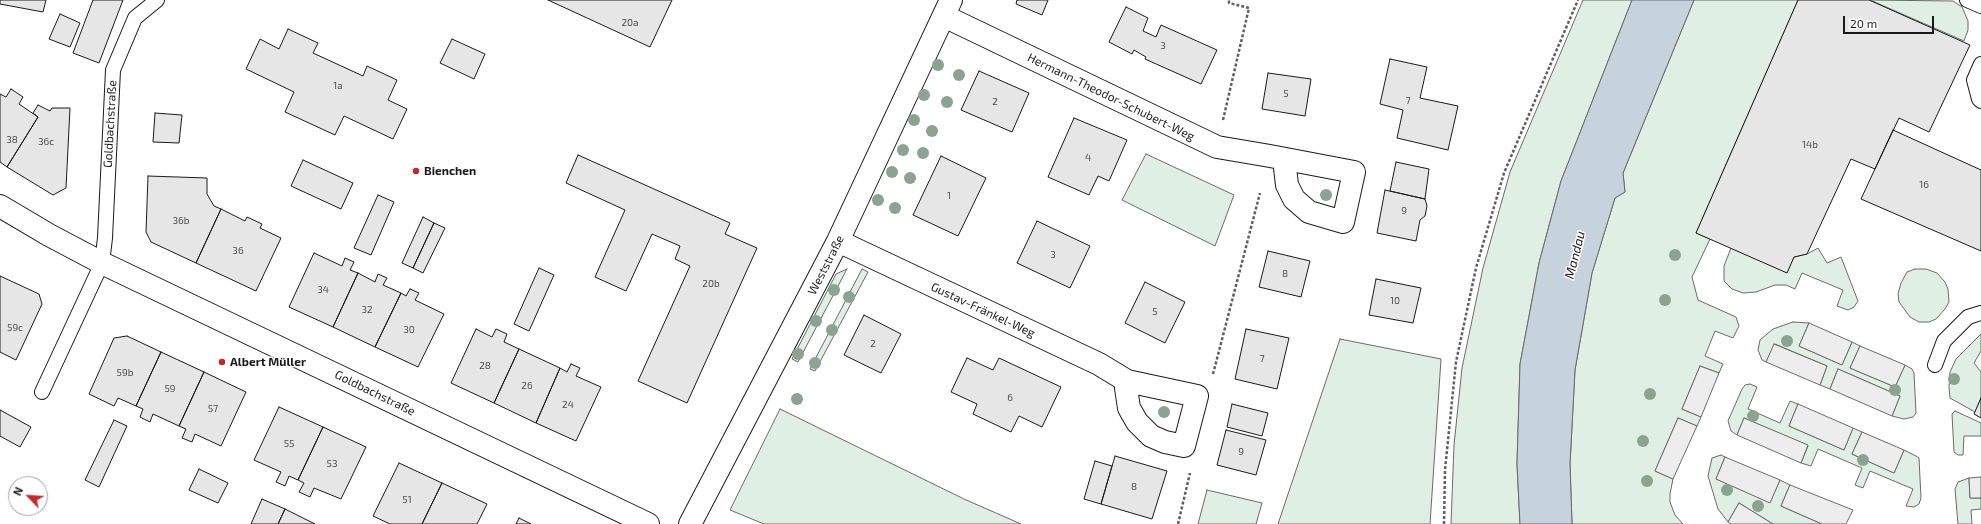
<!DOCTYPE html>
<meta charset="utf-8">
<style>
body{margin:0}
#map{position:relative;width:1981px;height:524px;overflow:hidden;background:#fff;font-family:"Exo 2",sans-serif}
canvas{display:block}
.north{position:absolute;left:8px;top:476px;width:40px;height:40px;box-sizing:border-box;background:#fff;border:1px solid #a3a3a3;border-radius:50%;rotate:295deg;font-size:11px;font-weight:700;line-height:16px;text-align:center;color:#1a1a1a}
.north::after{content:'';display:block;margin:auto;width:14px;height:18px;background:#c62828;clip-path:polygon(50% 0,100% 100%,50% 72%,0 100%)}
.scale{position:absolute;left:1843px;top:16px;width:91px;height:18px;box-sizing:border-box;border:2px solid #1a1a1a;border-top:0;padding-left:5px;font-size:12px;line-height:14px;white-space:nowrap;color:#1a1a1a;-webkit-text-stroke:3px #fff;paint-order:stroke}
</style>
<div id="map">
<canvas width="1981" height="524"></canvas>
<div class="north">N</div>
<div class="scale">20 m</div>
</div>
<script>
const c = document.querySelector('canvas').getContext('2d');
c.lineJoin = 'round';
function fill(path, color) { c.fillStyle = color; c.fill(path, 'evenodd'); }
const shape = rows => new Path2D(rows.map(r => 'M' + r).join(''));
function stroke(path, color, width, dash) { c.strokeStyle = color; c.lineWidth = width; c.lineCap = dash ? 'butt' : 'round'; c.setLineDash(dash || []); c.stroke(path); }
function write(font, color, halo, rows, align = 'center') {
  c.font = font + ' "Exo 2",sans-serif'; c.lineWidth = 3; c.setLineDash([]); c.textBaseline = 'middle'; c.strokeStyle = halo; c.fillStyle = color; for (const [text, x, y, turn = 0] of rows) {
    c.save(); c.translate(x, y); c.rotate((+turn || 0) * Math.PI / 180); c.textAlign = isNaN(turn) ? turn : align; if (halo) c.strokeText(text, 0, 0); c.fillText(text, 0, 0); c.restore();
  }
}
const green = shape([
 [1583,0,1632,0,1561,181,1539,263,1520,364,1517,464,1520,524,1451,524,1454,445,1462,368,1483,268,1510,172,1583,0],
 [1694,0,1798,0,1696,233,1710,239,1692,277,1698,300,1736,317,1739,326,1733,338,1715,331,1705,356,1723,364,1719,373,1700,366,1682,409,1701,417,1697,426,1678,418,1655,471,1673,479,1670,494,1670,502,1675,515,1683,524,1572,524,1570,464,1575,370,1592,273,1615,198,1625,192,1623,173,1694,0],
 [1870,0,1953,1,1962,7,1968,21,1968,30,1964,41,1870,0],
 [1146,154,1234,195,1215,246,1122,200,1146,154],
 [1731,248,1787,272,1794,257,1807,254,1818,248,1827,263,1841,257,1858,301,1854,307,1848,310,1837,306,1843,290,1802,273,1795,289,1786,285,1775,285,1756,292,1743,293,1732,289,1724,281,1724,266,1731,248],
 [847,269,798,362,792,359,836,274,847,269],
 [862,269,868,272,815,371,810,369,862,269],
 [1915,269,1926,269,1937,273,1945,282,1948,289,1949,302,1945,309,1936,319,1929,322,1919,322,1910,317,1899,302,1898,294,1901,283,1907,272,1915,269],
 [1793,322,1809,323,1799,346,1842,365,1852,342,1860,346,1850,368,1895,387,1905,365,1912,369,1914,373,1916,413,1913,417,1904,419,1892,416,1900,396,1838,369,1830,389,1820,385,1827,366,1775,344,1766,362,1762,360,1758,350,1760,340,1773,329,1793,322],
 [1981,334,1981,351,1974,363,1981,372,1981,398,1975,412,1950,398,1949,387,1950,372,1956,359,1981,334],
 [1340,339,1441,359,1430,524,1278,524,1340,339],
 [1750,384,1757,387,1748,409,1780,423,1790,401,1798,404,1789,426,1844,450,1853,428,1862,432,1852,454,1894,473,1904,450,1916,456,1919,458,1921,498,1919,504,1914,507,1906,506,1913,489,1870,471,1863,488,1855,485,1862,468,1818,449,1811,466,1801,463,1808,446,1744,418,1737,435,1731,431,1728,421,1742,389,1745,385,1750,384],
 [780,409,964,499,1021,524,764,524,730,510,780,409],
 [1955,411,1981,423,1981,436,1964,436,1963,455,1958,455,1954,452,1952,414,1955,411],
 [1721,455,1725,457,1716,479,1770,502,1780,480,1790,485,1781,506,1822,524,1773,524,1739,503,1728,522,1718,509,1708,476,1712,458,1721,455],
 [1969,478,1970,498,1981,498,1981,509,1971,510,1972,524,1958,524,1955,489,1958,482,1969,478],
 [1207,490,1262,503,1256,524,1198,524,1207,490]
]);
fill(green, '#e0efe3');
stroke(green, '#6a6a6a', 1);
const parking = shape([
 [1809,323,1852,342,1842,365,1799,346,1809,323],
 [1774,344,1827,366,1820,385,1766,362,1774,344],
 [1860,346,1905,365,1895,387,1850,368,1860,346],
 [1700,366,1719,373,1701,417,1682,409,1700,366],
 [1838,369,1900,396,1892,416,1830,389,1838,369],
 [1798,404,1853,428,1844,450,1789,426,1798,404],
 [1678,418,1697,426,1673,479,1655,471,1678,418],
 [1744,418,1808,445,1801,463,1737,435,1744,418],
 [1862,432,1904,450,1894,473,1852,454,1862,432],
 [1725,457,1780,480,1770,503,1716,479,1725,457],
 [1981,477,1981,498,1970,498,1969,478,1981,477],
 [1790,485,1853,510,1846,524,1822,524,1781,506,1790,485],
 [1739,503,1773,524,1731,524,1728,522,1739,503]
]);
fill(parking, '#ededed');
stroke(parking, '#6a6a6a', 1);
const water = shape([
 [1632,0,1694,0,1623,173,1625,192,1615,198,1592,273,1575,370,1570,464,1572,524,1520,524,1517,464,1520,364,1539,263,1561,181,1632,0]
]);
fill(water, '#c6d2dc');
stroke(water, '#6a6a6a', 1);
const building = shape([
 [0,0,46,0,43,12,0,4,0,0],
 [93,0,123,0,99,63,73,53,93,0],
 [548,0,672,0,650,47,548,0],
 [1017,0,1048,0,1042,15,1016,4,1017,0],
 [1798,0,1869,0,1970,45,1929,132,1899,118,1875,169,1851,159,1807,254,1794,257,1787,273,1696,233,1798,0],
 [1126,7,1148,18,1143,31,1156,37,1161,25,1217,50,1201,84,1145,59,1146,57,1134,50,1132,54,1109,42,1126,7],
 [60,14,80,23,70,47,49,39,60,14],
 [288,29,318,43,313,53,363,76,367,66,397,80,388,100,407,109,393,139,344,116,335,135,285,112,294,92,246,69,260,39,279,49,288,29],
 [452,39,485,54,474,79,440,63,452,39],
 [1390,59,1427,67,1420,98,1458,106,1448,150,1397,138,1403,110,1380,104,1390,59],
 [979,71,1029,93,1012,132,961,110,979,71],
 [1268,73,1311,79,1305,116,1262,109,1268,73],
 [11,89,23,97,19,104,38,117,7,167,0,162,0,94,6,97,11,89],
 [38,105,50,111,52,108,70,108,66,188,53,195,7,167,38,117,33,113,38,105],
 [155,113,182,115,179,143,153,142,155,113],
 [1074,118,1127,140,1109,181,1098,176,1089,195,1048,177,1074,118],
 [1893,130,1981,170,1981,251,1861,199,1893,130],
 [578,155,730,223,725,234,757,248,687,403,638,381,690,266,675,259,680,246,652,234,626,291,595,277,625,210,566,183,578,155],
 [941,156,986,178,958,236,913,215,941,156],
 [303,160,353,183,341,209,291,186,303,160],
 [1396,162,1429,169,1425,199,1390,191,1396,162],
 [148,176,207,178,207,194,214,206,221,209,196,263,151,242,146,232,148,176],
 [1385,190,1425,199,1427,206,1425,216,1420,220,1416,241,1377,233,1385,190],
 [378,195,394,202,371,255,354,248,378,195],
 [221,209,245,221,247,217,262,224,260,228,281,238,256,291,196,263,221,209],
 [423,217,434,223,413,268,402,263,423,217],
 [1037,221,1090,246,1070,288,1017,263,1037,221],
 [434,223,445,228,423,273,413,268,434,223],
 [1268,251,1310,261,1301,297,1259,287,1268,251],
 [314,253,342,266,345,258,354,262,350,270,358,273,333,327,289,307,314,253],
 [539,268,554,275,529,331,514,324,539,268],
 [358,273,375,282,378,274,387,278,383,285,401,293,375,347,333,327,358,273],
 [0,276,39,294,42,304,16,360,0,352,0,276],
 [1376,279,1421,288,1413,323,1369,315,1376,279],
 [1145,282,1185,302,1165,343,1125,323,1145,282],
 [410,289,419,293,415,300,444,314,418,367,375,347,401,293,406,296,410,289],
 [864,315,901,334,881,373,844,355,864,315],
 [476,329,492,337,496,329,507,334,504,342,519,349,494,403,451,383,476,329],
 [1246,329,1289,338,1277,389,1235,379,1246,329],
 [127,336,161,352,136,406,118,398,114,406,89,394,114,338,127,336],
 [519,349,560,368,536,423,494,403,519,349],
 [161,352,204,372,179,426,153,414,150,422,140,417,143,409,136,406,161,352],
 [967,358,993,370,999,358,1061,387,1042,427,1019,416,1011,432,973,414,977,404,951,392,967,358],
 [571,364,580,368,576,376,601,387,576,441,536,423,560,368,567,372,571,364],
 [204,372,246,392,221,446,195,434,192,442,182,438,186,429,179,426,204,372],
 [1981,398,1981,418,1974,414,1981,398],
 [1232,404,1268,413,1262,436,1227,427,1232,404],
 [279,407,323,427,298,480,289,476,285,486,276,482,281,472,254,460,279,407],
 [0,410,31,427,20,447,0,436,0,410],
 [114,420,127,426,99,487,85,480,114,420],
 [323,427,366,447,341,499,314,488,310,497,299,492,304,483,298,480,323,427],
 [1226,430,1266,440,1256,475,1217,465,1226,430],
 [1115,456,1167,471,1152,519,1101,504,1115,456],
 [1095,461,1112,466,1101,504,1084,499,1095,461],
 [399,463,442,483,422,524,390,524,373,516,399,463],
 [199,469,228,483,218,503,189,490,199,469],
 [442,483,487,504,477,524,422,524,442,483],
 [262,499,285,509,278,524,251,524,262,499],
 [285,509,315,524,278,524,285,509],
 [519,518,531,524,516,524,519,518]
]);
fill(building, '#e6e6e6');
stroke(building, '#1a1a1a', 1);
const lane = shape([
 [1967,0,1981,6],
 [1981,64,1974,80,1979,99,1981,101],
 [1935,365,1944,341,1968,317,1981,313],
 [42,392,102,263,105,238,113,70,135,18,157,0]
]);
const street = shape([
 [944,16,1217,147,1270,156,1354,172,1343,222,1309,212,1294,199,1287,185,1284,159],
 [838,241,1099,364,1127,381,1197,396,1184,446,1165,442,1151,436,1137,422,1129,408,1126,388,1127,381],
 [690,524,838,241,951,0]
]);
const secondary = shape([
 [0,206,49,235,102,263,648,524]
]);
stroke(lane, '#1a1a1a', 16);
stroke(street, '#1a1a1a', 24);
stroke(secondary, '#1a1a1a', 24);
stroke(shape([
 [1223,120,1249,8,1229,3,1229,0],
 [1213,374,1260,193],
 [1178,524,1190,473],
 [1444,524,1445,470,1456,362,1476,268,1504,173,1578,0]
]), '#5f5f5f', 2.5, [3, 2]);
stroke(lane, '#fff', 14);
stroke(street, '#fff', 22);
stroke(secondary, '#fff', 22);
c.fillStyle = '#8aa48f';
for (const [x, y] of [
 [938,65],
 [959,75],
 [924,95],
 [947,102],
 [914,120],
 [932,131],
 [903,150],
 [923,153],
 [892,172],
 [910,178],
 [1326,195],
 [878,200],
 [895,208],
 [1675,255],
 [834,290],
 [849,297],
 [1665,300],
 [816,321],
 [832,330],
 [1787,341],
 [798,354],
 [815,363],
 [1954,379],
 [1895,390],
 [1650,394],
 [797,399],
 [1164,412],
 [1753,416],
 [1643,441],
 [1863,460],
 [1647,481],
 [1727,490],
 [1758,506]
]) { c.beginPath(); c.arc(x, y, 6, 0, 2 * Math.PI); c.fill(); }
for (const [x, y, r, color] of [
 [416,171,4,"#c62828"],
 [222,362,4,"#c62828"]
]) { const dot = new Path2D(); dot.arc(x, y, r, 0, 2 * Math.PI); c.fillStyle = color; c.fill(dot); stroke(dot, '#fff', 1.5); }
write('10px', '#4d4d4d', null, [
 ["20a",630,23],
 ["3",1163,46],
 ["1a",338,86],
 ["5",1286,94],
 ["7",1408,101],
 ["2",995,102],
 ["38",12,140],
 ["36c",46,142],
 ["14b",1810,145],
 ["4",1088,158],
 ["16",1924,185],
 ["1",949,196],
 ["9",1404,211],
 ["36b",181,221],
 ["36",238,251],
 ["3",1053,255],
 ["8",1285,274],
 ["20b",711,284],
 ["34",323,290],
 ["10",1395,301],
 ["32",367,310],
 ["5",1155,312],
 ["59c",15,328],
 ["30",409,330],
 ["2",873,344],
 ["7",1262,359],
 ["28",485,366],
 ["59b",125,373],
 ["26",527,386],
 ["59",170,389],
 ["6",1010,398],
 ["24",568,405],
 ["57",213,409],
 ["55",289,444],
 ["9",1241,452],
 ["53",332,464],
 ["8",1134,487],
 ["51",407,500]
]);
write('12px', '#1a1a1a', '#fff', [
 ["Hermann-Theodor-Schubert-Weg",1111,97,26],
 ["Goldbachstraße",110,124,-87],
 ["Weststraße",826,265,-63],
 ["Gustav-Fränkel-Weg",983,310,25],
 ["Goldbachstraße",375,393,26]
]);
write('bold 12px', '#1a1a1a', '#fff', [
 ["Bienchen",424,171],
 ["Albert Müller",230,362]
], 'left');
write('italic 13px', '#1a1a1a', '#fff', [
 ["Mandau",1575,255,-76]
]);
</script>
